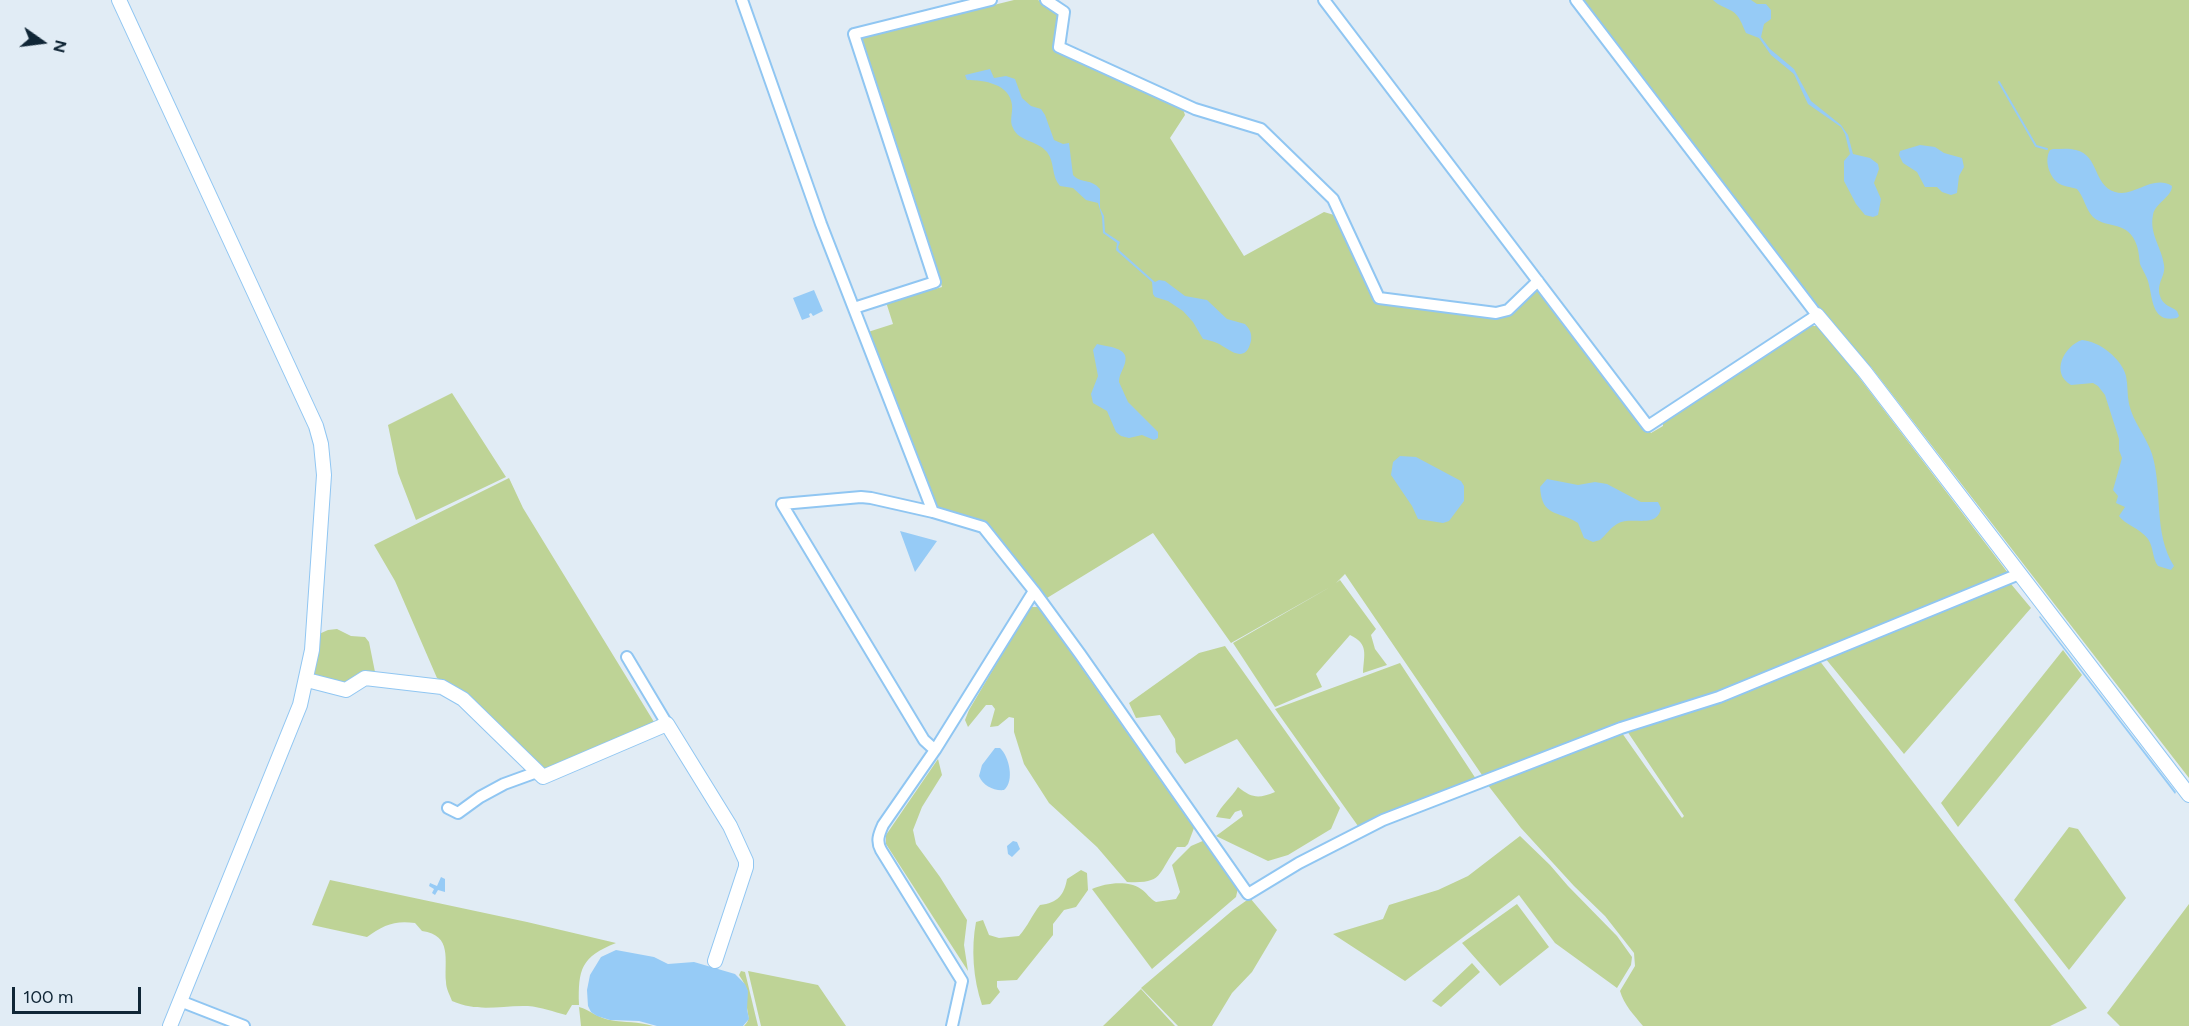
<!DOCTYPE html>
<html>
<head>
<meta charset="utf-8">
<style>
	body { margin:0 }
	#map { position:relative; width:2189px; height:1026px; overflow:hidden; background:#e1ecf5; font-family:Figtree,sans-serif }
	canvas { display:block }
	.north { position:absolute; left:12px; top:12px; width:60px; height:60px; -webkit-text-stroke:4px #e1ecf5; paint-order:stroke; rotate:104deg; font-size:16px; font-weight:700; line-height:24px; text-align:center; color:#102636 }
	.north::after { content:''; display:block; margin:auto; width:21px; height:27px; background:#102636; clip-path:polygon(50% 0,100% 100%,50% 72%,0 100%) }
	.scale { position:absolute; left:12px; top:987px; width:129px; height:27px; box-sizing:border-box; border:3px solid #102636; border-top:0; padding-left:8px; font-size:18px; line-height:21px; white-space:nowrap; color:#102636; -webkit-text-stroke:4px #e1ecf5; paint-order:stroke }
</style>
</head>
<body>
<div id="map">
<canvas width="2189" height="1026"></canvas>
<div class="north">N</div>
<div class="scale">100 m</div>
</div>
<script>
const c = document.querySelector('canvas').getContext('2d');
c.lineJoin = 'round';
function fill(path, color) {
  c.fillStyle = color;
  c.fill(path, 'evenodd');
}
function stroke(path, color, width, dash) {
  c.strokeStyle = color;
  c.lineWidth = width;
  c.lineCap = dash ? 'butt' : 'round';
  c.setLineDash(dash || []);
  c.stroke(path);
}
fill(new Path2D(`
	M 1014,0 L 1038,0 L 1058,13 L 1059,17 L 1053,49 L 1183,109 L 1185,115 L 1170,138 L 1244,256 L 1324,212 L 1334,215 L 1377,304 L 1499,318 L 1509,315 L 1538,289 L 1651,433 L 1663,426 L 1663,421 L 1810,326 L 1820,326 L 2008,573 L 1718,692 L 1486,775 L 1482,775 L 1345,574 L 1336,583 L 1340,580 L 1376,629 L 1371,635 L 1375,649 L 1387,665 L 1363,673 C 1364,654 1369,644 1350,635 L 1316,674 L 1322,687 L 1275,707 L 1233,643 L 1332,586 L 1231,643 L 1153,533 L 1047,598 L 986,524 L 978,519 L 936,509 L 868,332 L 893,324 L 886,302 L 942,287 L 861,42 L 864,37 Z
	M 1581,0 L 2189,0 L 2189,778 L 1871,367 L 1826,319 Z
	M 452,393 L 506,477 L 416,520 L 398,473 L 388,425 Z
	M 509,478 L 523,508 L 654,722 L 546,770 L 468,694 L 437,678 L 395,581 L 374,545 Z
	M 2011,584 L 2031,608 L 1904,754 L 1825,658 Z
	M 1030,607 L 1039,607 L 1194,828 L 1188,844 L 1185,847 L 1177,847 C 1157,873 1165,884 1127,882 L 1097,847 L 1049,803 L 1024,764 L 1014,732 L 1014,718 L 1009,717 L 998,726 L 990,727 L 995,709 L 992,705 L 986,705 L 968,727 L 965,720 L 969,710 Z
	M 337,629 L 351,636 L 365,637 L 369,642 L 375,672 L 362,671 L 344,683 L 312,674 L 319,634 L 328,630 Z
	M 1225,646 L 1340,808 L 1331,829 L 1288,855 L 1268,861 L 1216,836 L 1243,816 L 1241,810 L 1235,812 L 1230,819 L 1216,817 C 1221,805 1231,798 1238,787 C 1252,798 1258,799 1275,792 L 1237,739 L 1185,764 L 1176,752 L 1175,739 L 1160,715 L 1136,718 L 1129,703 L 1199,653 Z
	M 2063,650 L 2082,675 L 1958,827 L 1941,803 Z
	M 1819,660 L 2087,1008 L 2050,1026 L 1643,1026 C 1634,1015 1624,1005 1620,991 L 1635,966 L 1634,953 L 1605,916 L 1574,886 L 1521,828 L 1487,784 L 1622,733 L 1682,818 L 1684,816 L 1627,731 Z
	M 1400,663 L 1476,779 L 1358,826 L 1275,709 Z
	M 938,759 L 942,775 L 922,807 L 913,830 L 916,844 L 940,877 L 967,920 L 964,945 L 968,971 L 886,844 L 886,835 Z
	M 2069,827 L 2078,829 L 2126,898 L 2069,970 L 2014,900 Z
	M 1520,836 L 1550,865 L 1568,886 L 1617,936 L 1632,957 L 1631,965 L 1617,988 L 1555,943 L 1519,895 L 1405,981 L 1333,934 L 1383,919 L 1389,905 L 1438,890 L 1468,876 Z
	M 1205,840 L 1238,888 L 1236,897 L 1152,969 L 1092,889 C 1106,883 1128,880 1141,889 C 1147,893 1150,899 1156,902 L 1176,899 L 1180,892 L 1172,865 L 1191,846 Z
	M 1081,870 L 1087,873 L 1088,890 L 1076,907 L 1064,910 L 1053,924 L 1053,935 L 1017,980 L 997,981 L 997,987 L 1000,992 L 990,1004 L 982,1005 C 973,979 971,948 976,922 L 983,920 L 989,935 L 999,938 L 1019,936 C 1028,926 1032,915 1040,905 C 1058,903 1064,895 1067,879 Z
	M 330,880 L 527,922 L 616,943 C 581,957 578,969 579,1005 L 572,1005 L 566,1015 C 554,1012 541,1007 528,1006 C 500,1005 480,1013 452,1001 C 450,995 446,989 446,982 C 444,961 453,935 422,931 L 415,923 C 395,920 383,925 367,937 L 312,925 Z
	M 1250,898 L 1277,930 L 1252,972 L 1232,993 L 1212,1026 L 1178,1026 L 1141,988 L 1233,910 Z
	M 1517,904 L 1549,947 L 1500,986 L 1462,943 Z
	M 2189,904 L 2189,1026 L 2120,1026 L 2107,1013 Z
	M 1472,963 L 1480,972 L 1441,1007 L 1432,1001 Z
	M 741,971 L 745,972 L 758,1026 L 744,1026 C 751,1019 748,1017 747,1008 C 746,990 750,992 739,975 Z
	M 748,971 L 818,985 L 846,1026 L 761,1026 Z
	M 1141,989 L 1175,1026 L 1103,1026 Z
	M 579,1007 C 590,1010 598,1018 610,1020 C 626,1023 637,1021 653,1026 L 581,1026 Z`), '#bed396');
fill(new Path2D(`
	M 1713,0 L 1751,0 L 1757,4 L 1766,4 L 1771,10 L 1771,19 L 1764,24 L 1761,37 L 1770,49 L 1794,69 L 1811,101 L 1841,125 L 1848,135 L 1853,154 L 1870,158 L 1878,164 L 1879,169 L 1874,183 L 1881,199 L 1878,215 L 1873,217 L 1865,215 L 1856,204 L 1844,181 L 1844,161 L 1850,154 L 1845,134 L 1841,127 L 1808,104 L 1794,74 L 1771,55 L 1759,38 L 1746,33 C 1742,25 1740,16 1732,11 C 1725,7 1719,6 1713,0 Z
	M 990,69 L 994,78 L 1006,76 L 1015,79 L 1022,98 L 1031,106 L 1041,109 L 1045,115 L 1054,140 L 1063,144 L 1069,143 L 1073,175 C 1081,184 1091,178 1100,189 L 1100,208 L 1104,216 L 1105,232 L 1120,242 L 1118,247 L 1119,250 L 1155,282 L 1159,280 L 1165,281 L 1185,296 L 1207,300 L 1227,319 L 1245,324 C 1250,329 1252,334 1251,341 C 1245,366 1228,348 1217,343 C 1213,341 1208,340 1203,339 L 1193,322 L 1183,311 L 1168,301 L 1155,297 L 1153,294 L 1152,282 L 1118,252 L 1116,250 L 1117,243 L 1103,233 L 1102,217 L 1098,203 L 1086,200 L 1073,188 L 1060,186 C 1051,176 1055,162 1047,152 C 1037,140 1019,142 1013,128 C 1009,121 1013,113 1012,105 C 1010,84 984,80 967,80 L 965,75 Z
	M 1920,145 L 1935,147 L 1944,153 L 1962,158 L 1964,167 L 1959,176 L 1957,193 L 1951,195 L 1942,192 L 1937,187 L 1925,187 L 1917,172 L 1903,163 L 1899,155 L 1900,151 Z
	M 2053,149 C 2061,149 2069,148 2076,150 C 2099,155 2093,185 2115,192 C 2134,198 2152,174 2172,186 C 2172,197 2155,203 2153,215 C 2149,234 2162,248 2164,265 C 2166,276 2156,283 2160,296 C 2163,306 2171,306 2177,311 L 2179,316 L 2177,318 C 2153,323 2153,302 2149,285 C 2148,278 2143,271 2140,264 C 2139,258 2139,252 2137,246 C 2128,219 2108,230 2093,217 C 2086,210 2084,197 2077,189 C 2071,187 2062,186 2058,183 C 2049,176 2044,160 2050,150 Z
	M 814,290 L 823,311 L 813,316 L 811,313 L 809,314 L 810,317 L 802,320 L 793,298 Z
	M 2082,340 C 2099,341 2122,359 2126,376 C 2128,385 2127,395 2129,404 C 2133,422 2146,436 2152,454 C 2163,490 2153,533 2174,566 L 2171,570 L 2158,566 C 2152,558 2154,548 2148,539 C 2140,528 2124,524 2119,516 L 2125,507 L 2116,503 L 2118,496 L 2113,490 L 2122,458 L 2119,450 L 2119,439 L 2105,395 L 2098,386 L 2093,383 L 2071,385 C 2050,373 2064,346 2082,340 Z
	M 1097,344 C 1107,347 1130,347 1125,363 C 1123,370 1119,375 1119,382 L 1128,402 L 1158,432 L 1158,438 L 1154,440 L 1142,435 L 1129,438 L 1121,436 L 1116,432 L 1107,411 L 1093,403 L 1091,394 L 1098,376 L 1093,350 Z
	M 1400,456 L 1416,457 L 1461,481 L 1464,486 L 1464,501 L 1449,521 L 1443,523 L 1418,519 L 1412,506 L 1391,475 L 1393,462 Z
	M 1547,479 L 1578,485 L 1595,482 L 1607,484 L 1641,502 L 1658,502 L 1661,508 C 1657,530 1631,515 1617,524 C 1610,528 1606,535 1600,540 L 1593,542 L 1584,538 L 1578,523 C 1558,510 1542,518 1540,487 Z
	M 900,531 L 937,541 L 915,572 Z
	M 2040,616 L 2176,792 L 2175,794 L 2039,617 Z
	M 995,748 L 1000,748 C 1009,756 1015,781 1004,790 C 994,791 983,786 979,776 L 982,765 Z
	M 1013,841 L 1017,842 L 1020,849 L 1012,857 L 1008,854 L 1007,846 Z
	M 441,877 L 445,879 L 445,892 L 438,890 L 435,895 L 432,893 L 434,889 L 429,886 L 430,883 L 437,886 Z
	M 616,950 L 654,957 L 668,964 L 694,962 L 735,974 L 745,984 L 748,991 L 747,1009 L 749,1019 L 743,1026 L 657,1026 L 639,1021 L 610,1020 L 597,1016 L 591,1012 L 588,1006 L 587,990 L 590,975 L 601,957 Z`), '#96cbf6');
stroke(new Path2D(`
	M 1999,82 L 2036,146 L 2047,149`), '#96cbf6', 2);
const street = new Path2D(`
	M 742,0 L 821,224 L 933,512
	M 1046,0 L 1064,12 L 1059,47 L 1195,109 L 1261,129 L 1333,199 L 1379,298 L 1496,313 L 1508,310 L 1538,281
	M 1324,0 L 1648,426 L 1817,315 L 1576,0
	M 854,308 L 935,282 L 854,34 L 991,0
	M 627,657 L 667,724
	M 935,750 L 924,740 L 782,504 L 861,497 L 871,498 L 933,512 L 983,527 L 1034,591 L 1080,654 L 1248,894 L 1299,863 L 1383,820 L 1621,728 L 1719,697 L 2019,574
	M 448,808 L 458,813 L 480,797 L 504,784 L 537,772
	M 180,1001 L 244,1026
	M 952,1026 L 962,981 L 881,850 C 876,841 879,834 883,825 L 935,750 L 1034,591`);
const secondary = new Path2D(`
	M 119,0 L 316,426 L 321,444 L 324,475 L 312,650 L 300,705 L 170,1026
	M 1817,315 L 1865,372 L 2189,795
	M 307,680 L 346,690 L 365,678 L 442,687 L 463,699 L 543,777 L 667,724 L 730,826 L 746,861 L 746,867 L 715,961`);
stroke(street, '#90c6f2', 14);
stroke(secondary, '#90c6f2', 16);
stroke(street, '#fff', 10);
stroke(secondary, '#fff', 14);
</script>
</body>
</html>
